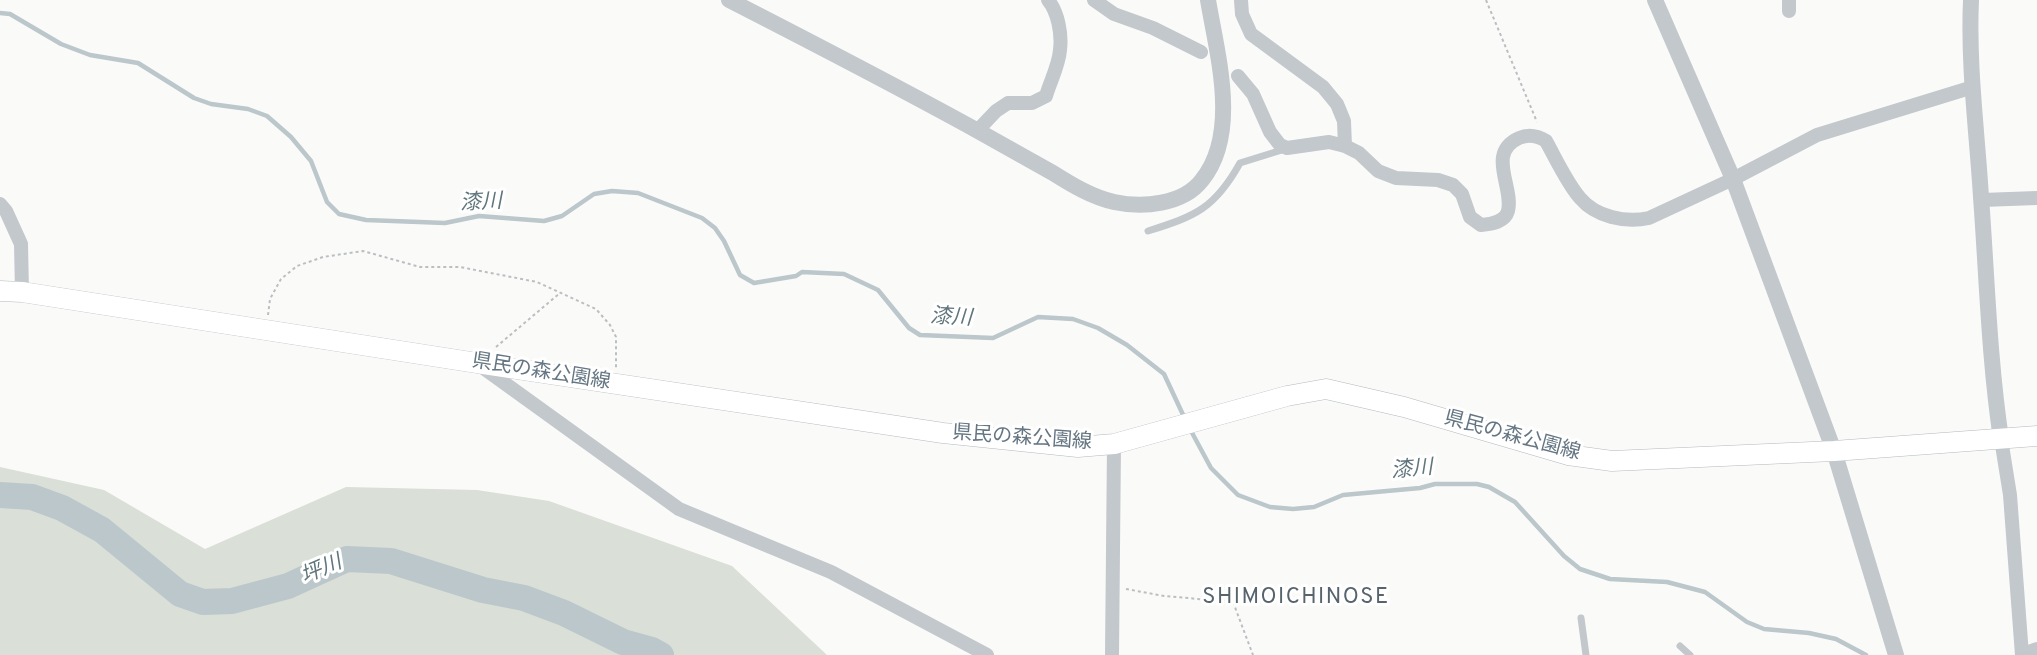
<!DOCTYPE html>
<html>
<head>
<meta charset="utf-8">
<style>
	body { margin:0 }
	canvas { display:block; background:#fafaf8 }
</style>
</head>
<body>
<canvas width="2037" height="655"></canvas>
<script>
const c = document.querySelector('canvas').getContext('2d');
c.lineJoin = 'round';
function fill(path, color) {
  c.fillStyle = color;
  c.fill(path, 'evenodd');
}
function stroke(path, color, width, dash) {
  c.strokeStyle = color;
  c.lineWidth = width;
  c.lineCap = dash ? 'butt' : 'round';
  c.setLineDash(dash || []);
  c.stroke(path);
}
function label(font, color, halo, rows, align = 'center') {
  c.font = font + ' Overpass,"Noto Sans JP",sans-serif';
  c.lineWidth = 6;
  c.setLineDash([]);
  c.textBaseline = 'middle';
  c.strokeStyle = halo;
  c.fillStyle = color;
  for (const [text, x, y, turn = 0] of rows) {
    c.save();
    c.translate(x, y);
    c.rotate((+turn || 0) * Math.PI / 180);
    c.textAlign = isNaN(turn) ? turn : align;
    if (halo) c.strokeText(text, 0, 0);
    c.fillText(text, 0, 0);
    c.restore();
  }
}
fill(new Path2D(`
	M 0,467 L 104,490 L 205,549 L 346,487 L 477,490 L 549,501 L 732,566 L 827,655 L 0,655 Z`), '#dadfd7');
stroke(new Path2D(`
	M 0,13 L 10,14 L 61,44 L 90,55 L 138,63 L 194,98 L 211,104 L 248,109 L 267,116 L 291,137 L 311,161 L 327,202 L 339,214 L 366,220 L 419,222 L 445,223 L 479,216 L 544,221 L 562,216 L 594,194 L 612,191 L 638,193 L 702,218 L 715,228 L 724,241 L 740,275 L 754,283 L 796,276 L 802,272 L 844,274 L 878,290 L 909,328 L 920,335 L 993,338 L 1038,317 L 1073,319 L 1098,328 L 1127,345 L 1164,374 L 1185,419
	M 1190,429 L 1211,468 L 1238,495 L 1270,507 L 1293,509 L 1314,507 L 1343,495 L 1420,488 L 1435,484 L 1477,484 L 1489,487 L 1515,502 L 1564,556 L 1580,569 L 1610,579 L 1667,582 L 1705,592 L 1747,622 L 1764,629 L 1809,633 L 1836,639 L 1866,655`), '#bbc7cb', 4.5);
stroke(new Path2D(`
	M 0,495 L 32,497 L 62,508 L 102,530 L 180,594 L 203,602 L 232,601 L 288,586 L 347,559 L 391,561 L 483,590 L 524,598 L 564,613 L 623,642 L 652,650 L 661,655`), '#bbc7cb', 26);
const secondary = new Path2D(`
	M 0,291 L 22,292 L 477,363 L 943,433 L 1078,447 L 1114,444 L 1287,396 L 1326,389 L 1404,407 L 1568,455 L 1612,461 L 1834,451 L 2037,436`);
stroke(secondary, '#b3babf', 21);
stroke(new Path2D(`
	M 1486,0 L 1537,122
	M 268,315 L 270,299 L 281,279 L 297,266 L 323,257 L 363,251 L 420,267 L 460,267 L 537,282 L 596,309 L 610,325 L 616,337 L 616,368
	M 496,347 L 560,293
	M 1126,589 L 1164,596 L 1233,602 L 1253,655`), '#bbbfc2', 2, [3, 3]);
stroke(new Path2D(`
	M 1148,231 C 1196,216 1215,208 1240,163 L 1285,149
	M 1581,618 L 1586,655
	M 1680,646 L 1690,655`), '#c3c8cc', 7);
stroke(new Path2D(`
	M 1094,0 L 1114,14 L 1153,28 L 1201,52
	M 1241,0 L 1242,14 L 1251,34 L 1323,87 L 1337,104 L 1344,121 L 1345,146
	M 1789,0 L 1789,11
	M 1238,76 L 1253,94 L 1270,132 L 1280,145 L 1287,148 L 1329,142 L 1345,146 L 1359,153 L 1378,171 L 1396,178 L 1438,180 L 1453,185 L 1462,194 L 1470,217 L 1481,225 C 1492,224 1505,222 1508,211 C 1514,187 1486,153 1519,138 C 1528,134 1538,136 1546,141 C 1556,159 1567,183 1580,198 C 1596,217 1625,223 1649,218 L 1733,179 L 1817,135 L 1973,87
	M 977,131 L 996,111 L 1008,103 L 1032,103 L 1046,96 C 1050,82 1059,65 1060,50 C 1062,34 1058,12 1048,0
	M 1982,200 L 2037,198
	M 0,204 L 6,211 L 21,244 L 22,292
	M 478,364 L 679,509 L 831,572 L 987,655
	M 2001,439 L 2010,495 L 2022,655
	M 1112,655 L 1114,444`), '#c3c8cc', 14);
stroke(new Path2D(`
	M 729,0 C 813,43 896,86 978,131 C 1003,145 1028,159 1053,173 C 1072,185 1092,197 1114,202 C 1142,208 1183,205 1202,180 C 1240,133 1217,54 1208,0
	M 1655,0 L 1733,179 L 1834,451 L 1896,655
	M 1971,0 C 1968,66 1977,131 1981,197 C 1987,278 1989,358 2001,439
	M 2023,655 L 2037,650`), '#c3c8cc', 16);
stroke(secondary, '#fff', 20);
label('20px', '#657683', '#fff', [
	["県民の森公園線",541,373,9],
	["県民の森公園線",1512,437,15],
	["県民の森公園線",1022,439,4]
]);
label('italic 21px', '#60757c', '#fff', [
	["漆川",481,204,-3],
	["漆川",951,319,3],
	["漆川",1412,471,-5],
	["坪川",322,571,-23]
]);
c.letterSpacing = '1.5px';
label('22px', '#57646e', '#fff', [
	["SHIMOICHINOSE",1296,599]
]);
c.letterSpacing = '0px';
</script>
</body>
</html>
